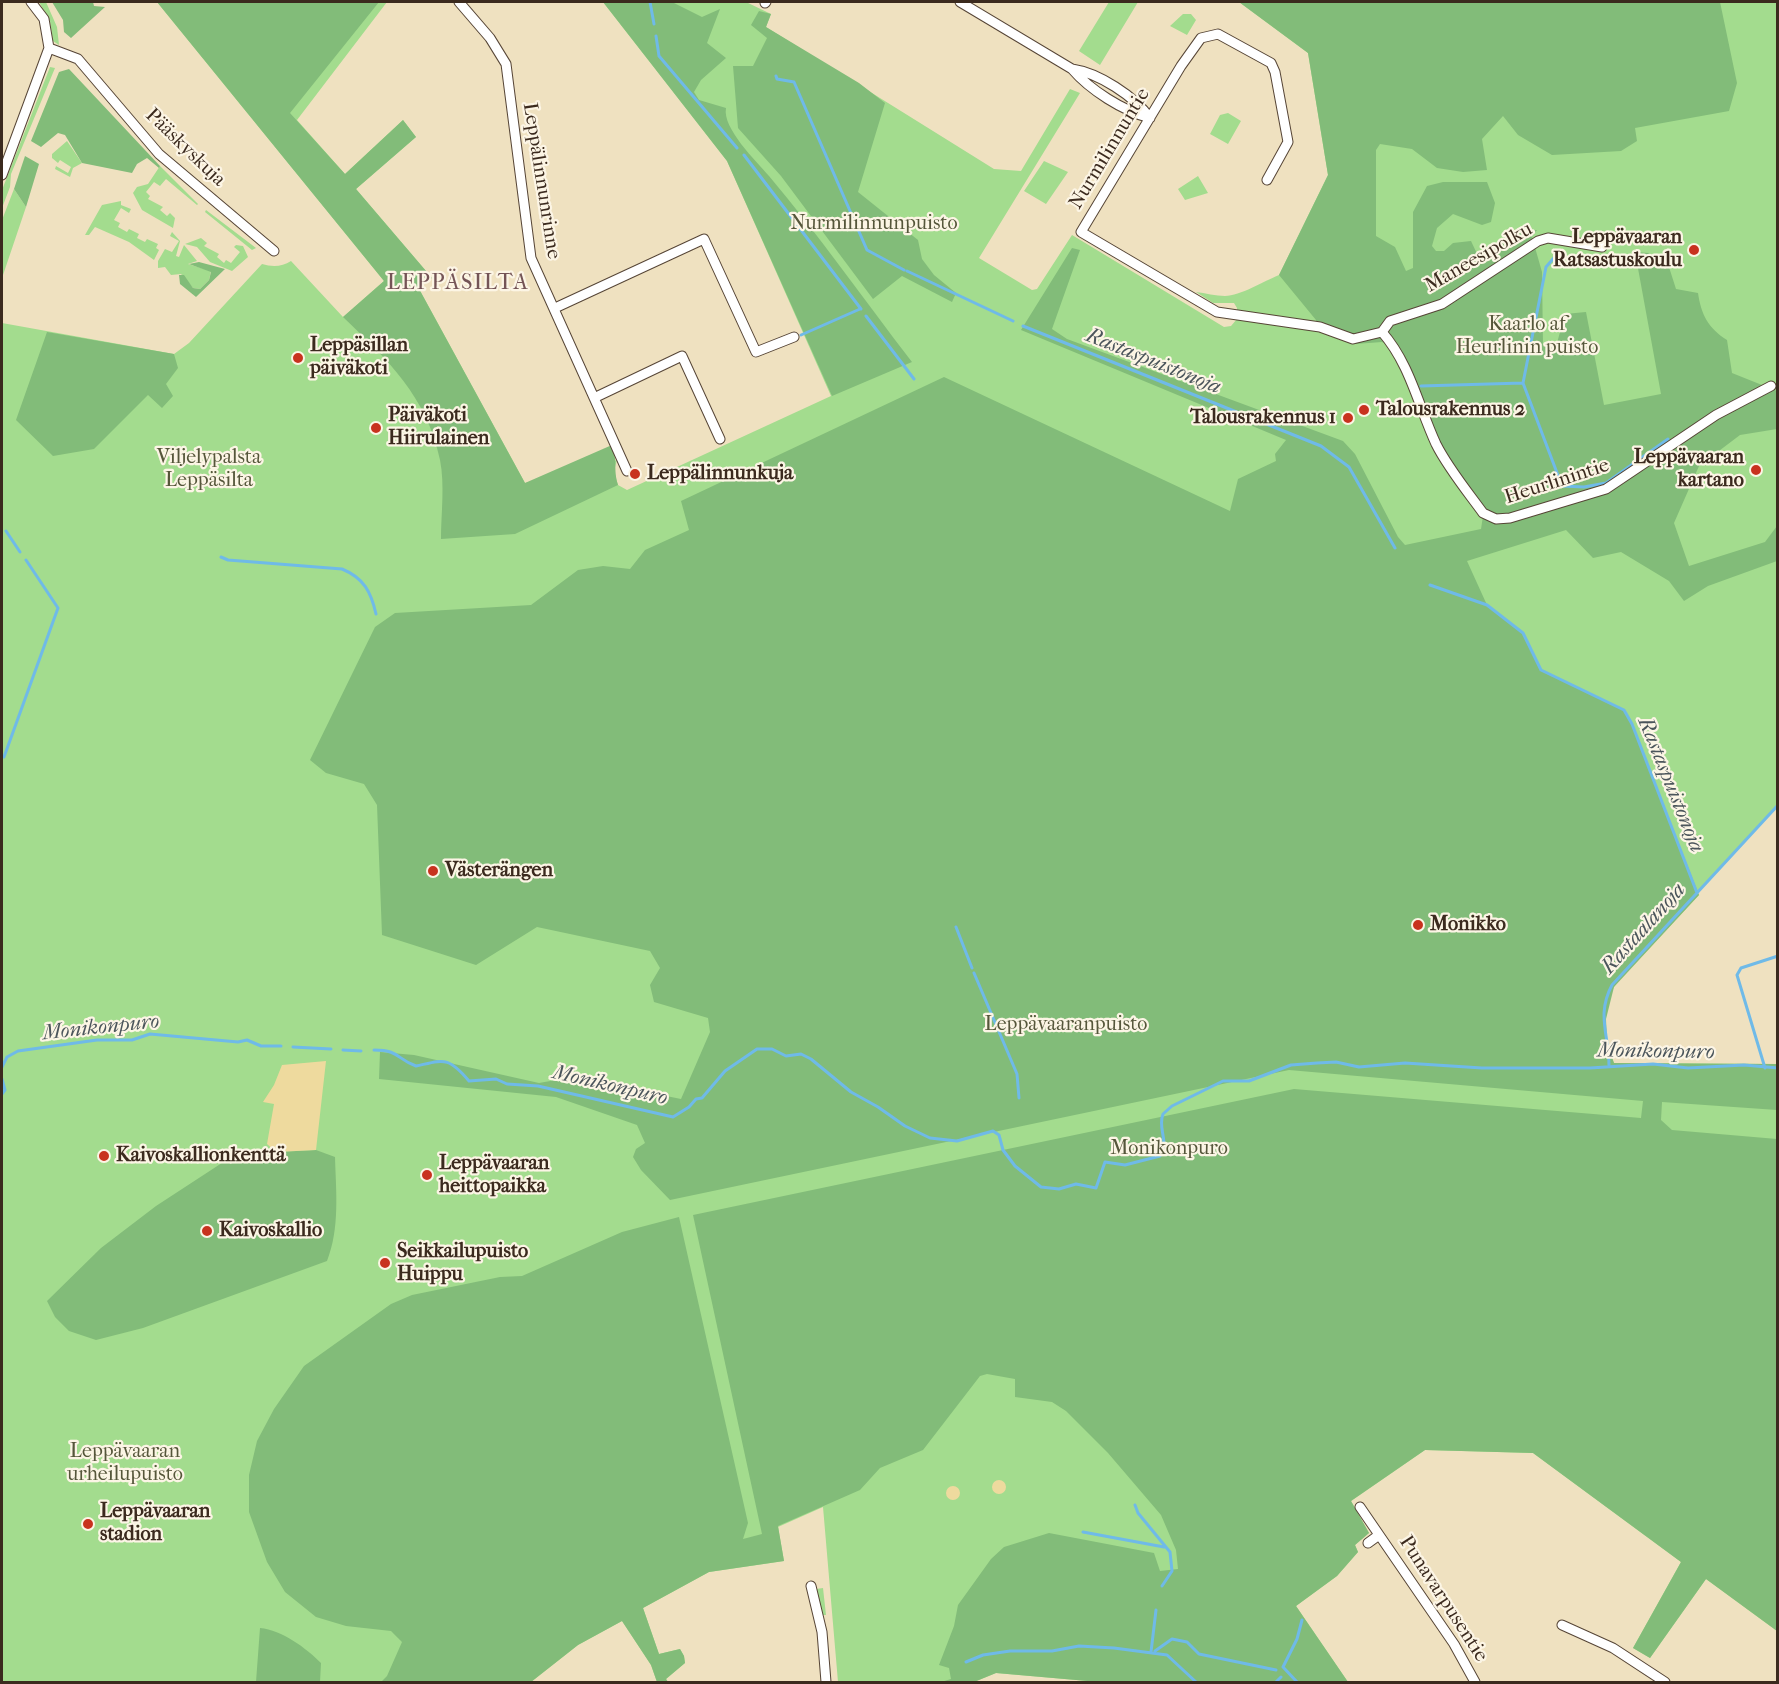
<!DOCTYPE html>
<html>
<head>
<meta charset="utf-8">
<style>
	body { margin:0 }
	#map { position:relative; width:1779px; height:1684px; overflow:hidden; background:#efe1c0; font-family:"IM FELL French Canon",serif }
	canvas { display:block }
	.frame { position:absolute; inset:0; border:3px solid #3b2a1e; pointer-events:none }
</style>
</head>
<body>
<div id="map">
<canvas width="1779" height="1684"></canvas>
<div class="frame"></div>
</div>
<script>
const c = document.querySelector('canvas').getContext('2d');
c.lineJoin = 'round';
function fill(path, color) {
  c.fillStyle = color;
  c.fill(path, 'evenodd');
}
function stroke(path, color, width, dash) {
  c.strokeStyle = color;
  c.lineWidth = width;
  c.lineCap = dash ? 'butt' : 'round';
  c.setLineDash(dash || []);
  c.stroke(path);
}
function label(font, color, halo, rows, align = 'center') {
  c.font = font + ' "IM FELL French Canon",serif';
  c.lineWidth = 4.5;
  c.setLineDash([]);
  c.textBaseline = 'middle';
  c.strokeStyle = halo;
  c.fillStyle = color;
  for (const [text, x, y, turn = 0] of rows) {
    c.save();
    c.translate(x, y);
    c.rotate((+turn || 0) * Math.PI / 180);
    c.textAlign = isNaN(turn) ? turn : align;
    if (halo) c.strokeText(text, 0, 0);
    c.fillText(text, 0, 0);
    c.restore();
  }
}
fill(new Path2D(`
	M 39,2 L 46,2 L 57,27 L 59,45 L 53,41 L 50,21 Z
	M 157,2 L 387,2 L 297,120 L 345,174 L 403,120 L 416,137 L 356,189 L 432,278 L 418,287 L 525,483 L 617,460 L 614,471 L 618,485 L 627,490 L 831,396 L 727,161 L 603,2 L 746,2 L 771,14 L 766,27 L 994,169 L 1021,171 L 1070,89 L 1080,93 L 979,258 L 1032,290 L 1037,289 L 1072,235 L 1224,327 L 1231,326 L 1237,319 L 1237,308 L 1234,303 L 1213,303 L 1196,292 C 1205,293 1216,296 1225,296 C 1240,296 1264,281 1279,275 L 1328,175 L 1308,53 L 1239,2 L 1777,2 L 1777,805 L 1697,892 L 1699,895 C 1681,914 1663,934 1645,953 C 1635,963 1621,974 1614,987 C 1603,1008 1603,1042 1614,1063 L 1777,1064 L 1777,1631 L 1706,1579 L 1650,1658 L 1633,1648 L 1681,1562 L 1533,1453 L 1425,1450 L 1351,1501 L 1369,1533 L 1355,1545 L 1358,1552 L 1337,1576 L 1296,1606 L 1348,1682 L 1099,1682 L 996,1673 L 974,1682 L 838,1682 L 823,1507 L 778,1527 L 784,1561 L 709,1572 L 643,1608 L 659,1654 L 680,1649 L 684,1656 L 685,1663 L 666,1679 L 668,1682 L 657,1682 L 651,1665 L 622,1621 L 578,1645 L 531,1682 L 2,1682 L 2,323 L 174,354 L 189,343 L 262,264 C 272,267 282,267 291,261 L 343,317 L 384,281 Z
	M 1109,2 L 1138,2 L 1100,65 L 1079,51 Z
	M 1183,14 L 1191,14 L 1196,20 L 1187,35 L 1170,26 Z
	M 50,67 L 55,68 L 11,174 L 10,187 L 2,208 L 2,190 Z
	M 1228,113 L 1241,121 L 1228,144 L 1210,134 L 1220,115 Z
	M 67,141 L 82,163 L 73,168 L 70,177 L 55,169 L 56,166 L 68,173 L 71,167 L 60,160 L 58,163 L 52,158 L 52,154 Z
	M 1044,161 L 1068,172 L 1046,204 L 1024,191 Z
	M 160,166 L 198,204 L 197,205 L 166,179 L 160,186 L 154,182 L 146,192 L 150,196 L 148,199 L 163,207 L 160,210 L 167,216 L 170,213 L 175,218 L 173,228 L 142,210 L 133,193 L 137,187 L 148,184 Z
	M 1198,176 L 1208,193 L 1185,200 L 1178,189 Z
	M 14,189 L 26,207 L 2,278 L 2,220 Z
	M 121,201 L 121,205 L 131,209 L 129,213 L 121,208 L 114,220 L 120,223 L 118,227 L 127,232 L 129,229 L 139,234 L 137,238 L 145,242 L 147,239 L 158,244 L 156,248 L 159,250 L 154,260 L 129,242 L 95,227 L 89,235 L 85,235 L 102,205 Z
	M 206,210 L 256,248 L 252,250 L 205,212 Z
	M 172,232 L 180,241 L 176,256 L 179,257 L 184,245 L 197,261 L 188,264 L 211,271 L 209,280 L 200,289 L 193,288 L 181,274 L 171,275 L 165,267 L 158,268 L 158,261 L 165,249 L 172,252 L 179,241 L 170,236 Z
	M 201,238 L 207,243 L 204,246 L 219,254 L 217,257 L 224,263 L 226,260 L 231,263 L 240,252 L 234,247 L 236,245 L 243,246 L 248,257 L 232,271 L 210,262 L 197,247 L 185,244 Z
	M 823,1588 L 826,1615 L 823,1615 L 816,1589 Z`), '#a3dc8e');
fill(new Path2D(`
	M 52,2 L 93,2 L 94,6 L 105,7 L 71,38 L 64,32 L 63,20 Z
	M 157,2 L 379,2 L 290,113 L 345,174 L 403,120 L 416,137 L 356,189 L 432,278 L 418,287 L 525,483 L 612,445 C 618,463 613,468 618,485 L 515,534 L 441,539 C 441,514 445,485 440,460 C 427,397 388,360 343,317 L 384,281 Z
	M 603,2 L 672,2 L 702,17 L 720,9 L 707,43 L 726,58 L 701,80 L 694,92 L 699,100 L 726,108 C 722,128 756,161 769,176 C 819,235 864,300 912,362 L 832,396 L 727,161 Z
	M 1239,2 L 1720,2 L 1737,83 L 1729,111 L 1635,128 L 1637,141 L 1621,151 L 1552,155 L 1518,135 L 1503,116 L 1482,139 L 1487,170 L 1463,172 L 1437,168 L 1412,149 L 1380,144 L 1376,150 L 1376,236 L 1395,247 L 1406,271 L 1413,268 L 1413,212 L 1427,186 L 1443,182 L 1487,182 L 1495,203 L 1491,222 L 1482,225 L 1453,214 L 1437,228 L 1432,246 L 1436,251 L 1444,251 L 1453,243 L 1471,241 L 1479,258 L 1501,244 L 1511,231 L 1537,230 L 1532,237 L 1542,272 L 1543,345 L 1557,343 L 1565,314 L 1586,312 L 1604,405 L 1661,394 L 1635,252 L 1649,253 L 1668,264 L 1676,289 L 1698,293 C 1701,314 1708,328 1727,340 L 1732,373 L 1777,391 L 1777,429 L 1740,435 L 1699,466 L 1674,523 L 1689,566 L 1765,542 L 1777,526 L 1777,561 L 1708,586 L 1684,601 L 1669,581 L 1621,552 L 1593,558 L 1566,530 L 1467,561 L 1487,605 L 1523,633 L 1541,670 L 1624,710 L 1632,724 L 1699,895 L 1614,987 L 1606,1019 L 1607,1042 L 1614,1063 L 1777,1064 L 1777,1110 L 1662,1102 L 1661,1120 L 1672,1130 L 1777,1139 L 1777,1631 L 1706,1579 L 1650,1658 L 1633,1648 L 1681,1562 L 1533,1453 L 1425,1450 L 1351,1501 L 1369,1533 L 1355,1545 L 1358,1552 L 1337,1576 L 1296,1606 L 1348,1682 L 1099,1682 L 996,1673 L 974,1682 L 941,1682 L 951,1679 L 949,1668 L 939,1665 L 954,1626 L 958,1605 L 991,1559 L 1004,1547 L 1049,1533 L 1154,1553 L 1160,1571 L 1178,1569 L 1176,1550 L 1161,1515 L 1108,1453 L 1066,1411 L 1052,1402 L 1015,1397 L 1015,1379 L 987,1374 L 980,1376 L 923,1450 L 880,1468 L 860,1490 L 778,1526 L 784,1561 L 709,1572 L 643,1608 L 659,1654 L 680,1649 L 684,1656 L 685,1663 L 666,1679 L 668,1682 L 657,1682 L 651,1665 L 622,1621 L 578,1645 L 531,1682 L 381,1682 L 387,1676 L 402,1642 L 391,1631 L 346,1626 L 316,1617 L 285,1592 L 267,1562 L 249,1512 L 249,1475 L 257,1441 L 274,1409 L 304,1366 L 391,1304 L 412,1295 L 500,1277 L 522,1276 L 622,1232 L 679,1217 L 748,1523 L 743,1539 L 762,1534 L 693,1215 L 1294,1089 L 1641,1118 L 1643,1101 L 1289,1070 L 670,1200 L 641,1170 L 633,1157 L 636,1149 L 645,1143 L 637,1125 L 556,1097 L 379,1079 L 380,1052 L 414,1055 L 539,1083 L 573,1077 L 681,1099 L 710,1032 L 708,1018 L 654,1002 L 650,985 L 660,968 L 650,951 L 537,927 L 476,965 L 382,935 L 377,805 L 364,784 L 326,773 L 310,760 L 375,627 L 395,613 L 531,605 L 578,570 L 603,566 L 630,569 L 645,550 L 689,530 L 681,501 L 944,377 L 1230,511 L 1238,479 L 1276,461 L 1275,454 L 1286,440 L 1021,330 L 1072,248 L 1080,250 L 1052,329 L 1067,339 L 1343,441 L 1355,454 L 1398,537 L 1405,545 L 1481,529 L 1483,516 L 1460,485 L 1389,346 L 1382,342 L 1355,344 L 1318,329 L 1316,320 L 1279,275 L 1328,175 L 1308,53 Z
	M 759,11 L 771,14 L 766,27 L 859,83 L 885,103 L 858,192 L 918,240 L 922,259 L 934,275 L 956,293 L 952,302 L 902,276 L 873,299 L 781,176 L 738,128 L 733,66 L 753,66 L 767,38 L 751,25 Z
	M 69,69 L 160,166 L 159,168 L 147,158 L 137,164 L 132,173 L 82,163 L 65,135 L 58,133 L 41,147 L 31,141 L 59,72 Z
	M 25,156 L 39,164 L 26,207 L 14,189 Z
	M 199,262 L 225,269 L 196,297 L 180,284 L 179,275 L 184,275 L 193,288 L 200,289 L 209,280 L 211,272 L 189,264 Z
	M 47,332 L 174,354 L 178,368 L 166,384 L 173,396 L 162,408 L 148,395 L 94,449 L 53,456 L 16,420 Z
	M 316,1150 L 335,1157 C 336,1192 340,1228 327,1261 L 143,1328 L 96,1340 L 69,1331 L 55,1317 L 47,1301 L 101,1248 L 156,1206 L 228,1159 L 257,1153 Z
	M 260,1628 C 282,1630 306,1648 321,1663 L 320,1682 L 256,1682 Z`), '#82bc79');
fill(new Path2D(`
	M 326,1061 L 316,1150 L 276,1152 L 267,1144 L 274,1104 L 263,1102 L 274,1085 L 282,1065 Z
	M992 1487a7 7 0 1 1 14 0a7 7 0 1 1-14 0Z
	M946 1493a7 7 0 1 1 14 0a7 7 0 1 1-14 0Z`), '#eeda9e');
stroke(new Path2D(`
	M 650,2 L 654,24
	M 656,36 L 659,56 L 737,148
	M 776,76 L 777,79 L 794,82 L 867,250 L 904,270
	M 744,155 L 861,309
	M 1559,252 L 1546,267 L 1523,383 L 1562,486 L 1584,487 L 1606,483 L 1668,439
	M 907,271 L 1013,321
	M 866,316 L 914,379
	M 1023,326 L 1321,446 L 1349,467 L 1395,548
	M 801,335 L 860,309
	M 1421,386 L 1523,383
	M 6,531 L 20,552
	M 221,557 L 228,560 L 342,569 C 364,578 371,592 376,614
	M 1430,585 L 1487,605 L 1523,633 L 1541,670 L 1624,710 L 1632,724 L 1697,893
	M 4,757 L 58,608 L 26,560
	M 956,927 L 972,968
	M 974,973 L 1017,1074 L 1019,1098
	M 293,1047 L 331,1049
	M 343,1050 L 361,1051
	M 374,1050 C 400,1050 396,1059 416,1066 C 444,1060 448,1056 469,1081 L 496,1079 L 507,1084 L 538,1086 L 673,1117 L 689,1107 L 696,1099 L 702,1098 L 725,1071 L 757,1049 L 772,1049 L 786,1056 L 801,1054 L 811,1059 L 851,1092 L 878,1107 L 905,1126 L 930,1138 L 957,1141 L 993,1131 L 999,1135 L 1003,1150 L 1015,1166 L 1041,1187 L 1059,1189 L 1076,1184 L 1096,1188 L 1105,1162 L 1125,1165 L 1160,1156 C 1170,1141 1157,1129 1163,1114 L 1172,1106 L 1223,1081 L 1249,1081 L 1291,1065 L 1317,1063 L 1336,1062 L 1359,1067 L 1405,1063 L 1482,1068 L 1590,1068 L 1653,1064 L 1688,1068 L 1744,1065 L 1778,1068
	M 1609,1066 C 1609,1034 1596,1015 1612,985 L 1778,805
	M 2,1067 L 7,1057 L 18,1051 L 97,1040 L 132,1040 L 150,1034 L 238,1042 L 247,1040 L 261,1046 L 281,1046
	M 1765,1068 L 1737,975 L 1741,968 L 1778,956
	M 2,1079 L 5,1090 L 2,1094
	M 1135,1505 L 1138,1513 L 1170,1552 L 1172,1571 L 1162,1586
	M 1083,1532 L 1164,1547
	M 1155,1651 L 1172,1639 L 1187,1642 L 1199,1654 L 1276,1670
	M 1151,1652 L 1156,1610
	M 966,1662 L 983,1655 L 1010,1651 L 1052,1651 L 1079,1646 L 1114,1648 L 1167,1655 L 1196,1682
	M 1276,1682 L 1281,1677
	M 1297,1682 L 1283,1667 L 1297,1639 L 1302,1620`), '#6fbae8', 3);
const minor = new Path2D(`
	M 459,2 L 490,38 L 506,64 L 531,258 L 627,471
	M 960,2 L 1072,69 C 1090,90 1123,111 1150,118
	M 765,3 L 766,2
	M 49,48 L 78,59 L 159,154 L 274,251
	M 1072,69 C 1099,73 1134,96 1150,118
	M 2,175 L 49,48 L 44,19 L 31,2
	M 1267,180 L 1288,142 L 1275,72 L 1271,63 L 1218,34 L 1201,38 L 1181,66 L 1081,232 L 1217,312 L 1320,327 L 1353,339 L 1382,332 C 1410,364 1418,405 1436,444 C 1448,468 1467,491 1483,513 L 1496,519 L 1510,518 L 1606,489 L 1716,415 L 1771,386
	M 555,308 L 704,239 L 756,352 L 794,337
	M 1382,332 L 1390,321 L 1442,304 L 1538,241 L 1548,238 L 1602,247
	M 596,397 L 682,356 L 720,439
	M 1360,1507 L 1454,1644 L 1475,1682
	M 1368,1543 L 1379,1535
	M 811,1586 L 822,1632 L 826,1682
	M 1562,1625 L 1613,1648 L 1665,1682`);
stroke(minor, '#564536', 11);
stroke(minor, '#fff', 9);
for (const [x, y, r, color] of [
	[1694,250,6,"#c8321e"],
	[298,358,6,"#c8321e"],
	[1364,410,6,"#c8321e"],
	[1348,418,6,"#c8321e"],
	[376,428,6,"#c8321e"],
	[1756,470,6,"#c8321e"],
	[635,474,6,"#c8321e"],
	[433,871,6,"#c8321e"],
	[1418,925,6,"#c8321e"],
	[104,1156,6,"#c8321e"],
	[427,1175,6,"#c8321e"],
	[207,1231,6,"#c8321e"],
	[385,1263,6,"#c8321e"],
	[88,1524,6,"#c8321e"]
]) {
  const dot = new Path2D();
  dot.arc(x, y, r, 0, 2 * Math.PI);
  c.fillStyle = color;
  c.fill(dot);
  stroke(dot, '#fcf5e5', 2);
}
label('20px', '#3b2a1e', '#fcf5e5', [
	["Pääskyskuja",185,148,44],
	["Nurmilinnuntie",1110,149,-59],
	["Leppälinnunrinne",541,181,81],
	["Maneesipolku",1479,258,-30],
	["Heurlinintie",1557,482,-18],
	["Punavarpusentie",1443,1599,57]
]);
label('20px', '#55563a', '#fcf5e5', [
	["Nurmilinnunpuisto",874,224],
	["Kaarlo af",1527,325],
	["Heurlinin puisto",1527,348],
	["Viljelypalsta",209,458],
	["Leppäsilta",209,481],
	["Leppävaaranpuisto",1066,1025],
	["Monikonpuro",1169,1149],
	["Leppävaaran",125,1452],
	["urheilupuisto",125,1475]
]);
label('bold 20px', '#3b2a1e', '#fcf5e5', [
	["Leppävaaran",1682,238,"right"],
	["Ratsastuskoulu",1682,261,"right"],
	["Leppäsillan",310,346],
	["päiväkoti",310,369],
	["Talousrakennus 2",1376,410],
	["Päiväkoti",388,416],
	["Hiirulainen",388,439],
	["Talousrakennus 1",1336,418,"right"],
	["Leppävaaran",1744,458,"right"],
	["kartano",1744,481,"right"],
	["Leppälinnunkuja",647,474],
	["Västerängen",445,871],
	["Monikko",1430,925],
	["Kaivoskallionkenttä",116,1156],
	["Leppävaaran",439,1164],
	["heittopaikka",439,1187],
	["Kaivoskallio",219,1231],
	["Seikkailupuisto",397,1252],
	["Huippu",397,1275],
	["Leppävaaran",100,1512],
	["stadion",100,1535]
], 'left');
label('italic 21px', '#4b555b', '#fcf5e5', [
	["Rastaspuistonoja",1153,362,22],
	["Rastaspuistonoja",1670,785,68],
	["Rastaalanoja",1644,929,-48],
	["Monikonpuro",101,1028,-6],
	["Monikonpuro",1656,1052,1],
	["Monikonpuro",610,1086,13]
]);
c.letterSpacing = '1.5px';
label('22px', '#745456', '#fcf5e5', [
	["LEPPÄSILTA",458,284]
]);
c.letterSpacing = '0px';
</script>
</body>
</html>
